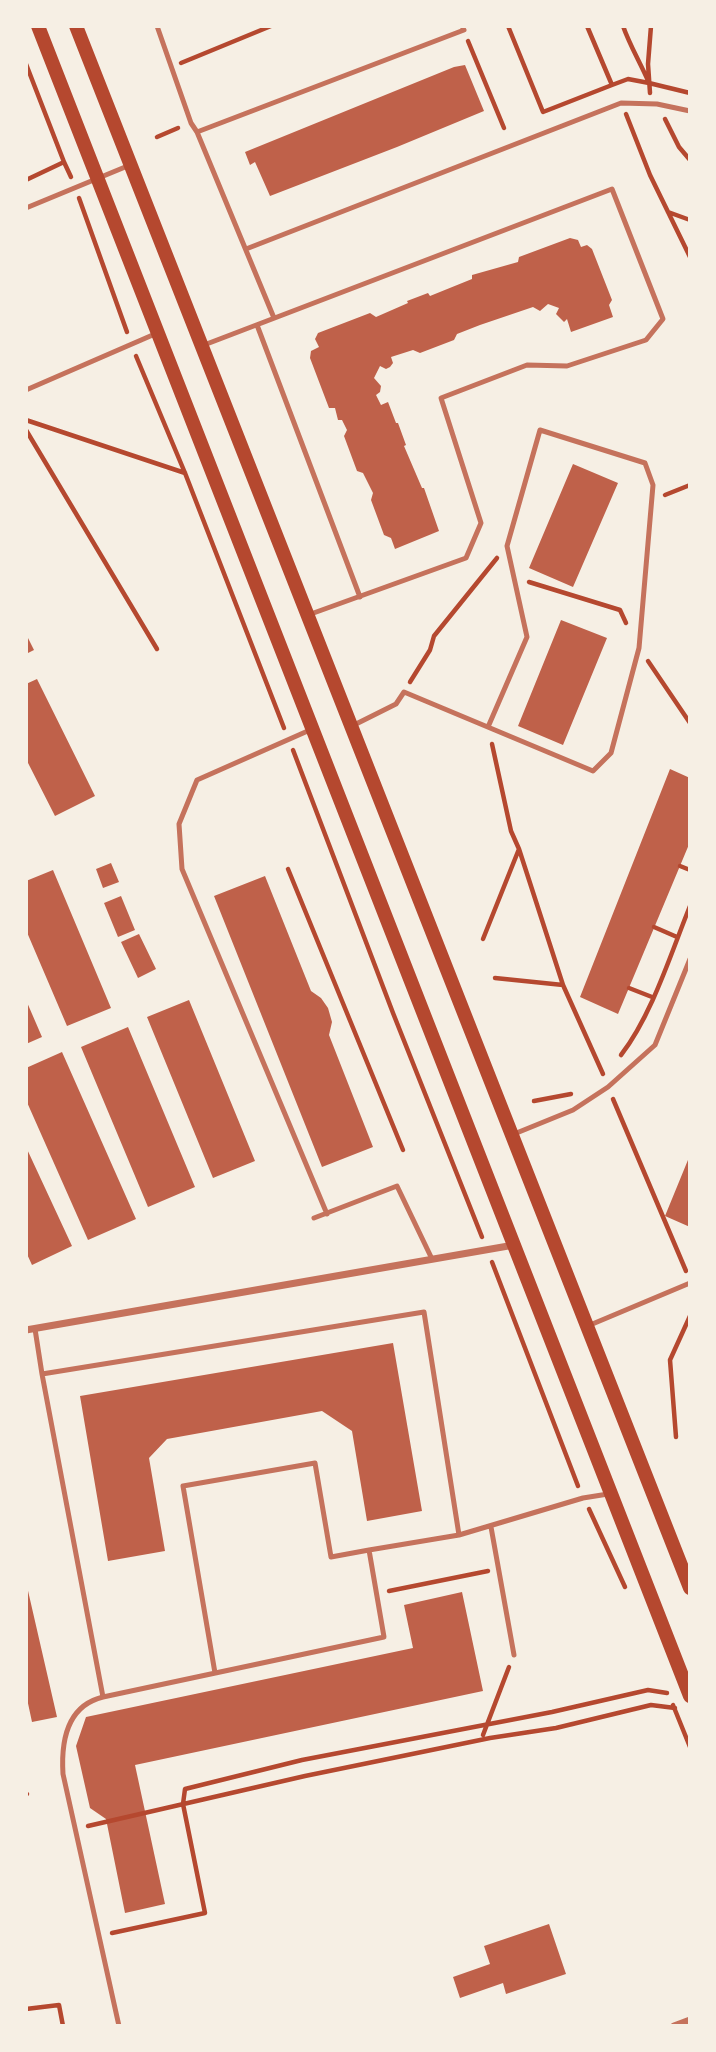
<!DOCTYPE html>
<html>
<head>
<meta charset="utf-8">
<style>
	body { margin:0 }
	#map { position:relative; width:716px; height:2052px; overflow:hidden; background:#f6efe4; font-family:Roboto,sans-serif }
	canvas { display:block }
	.frame { position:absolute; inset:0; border:28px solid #f6efe4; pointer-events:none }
</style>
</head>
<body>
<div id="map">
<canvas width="716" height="2052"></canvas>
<div class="frame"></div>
</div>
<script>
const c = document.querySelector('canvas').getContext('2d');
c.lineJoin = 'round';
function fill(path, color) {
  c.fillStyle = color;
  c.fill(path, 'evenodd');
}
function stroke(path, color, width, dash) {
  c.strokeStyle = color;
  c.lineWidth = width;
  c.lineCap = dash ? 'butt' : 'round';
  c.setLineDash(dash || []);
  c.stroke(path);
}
fill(new Path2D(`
	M 465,65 L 484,111 L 397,147 L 270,196 L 255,162 L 250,165 L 245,152 L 454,67 Z
	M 570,238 L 578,240 L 581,247 L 587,245 L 592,249 L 612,300 L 609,305 L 613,317 L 571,332 L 567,319 L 564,322 L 556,314 L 559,308 L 548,304 L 540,311 L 533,307 L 480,325 L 457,334 L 454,340 L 420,353 L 413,350 L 391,357 L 393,363 L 390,367 L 386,369 L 380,366 L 374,378 L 381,386 L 380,392 L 376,395 L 381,405 L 388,402 L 396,423 L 398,423 L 406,445 L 404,446 L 422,488 L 424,488 L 439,531 L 395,549 L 391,538 L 384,535 L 371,500 L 373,493 L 363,473 L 357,471 L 344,436 L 347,430 L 342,420 L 338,420 L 335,408 L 329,408 L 310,358 L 311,351 L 319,347 L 315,339 L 318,333 L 370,313 L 376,317 L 408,303 L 407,301 L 428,293 L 430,296 L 472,279 L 472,275 L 518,262 L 519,257 Z
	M 573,464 L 618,483 L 573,587 L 529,568 Z
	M 561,620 L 607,638 L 563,745 L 518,726 Z
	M 26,634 L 34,650 L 26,654 Z
	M 37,679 L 95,796 L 55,816 L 26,759 L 26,684 Z
	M 670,769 L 690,778 L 690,842 L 618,1014 L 580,997 Z
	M 111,863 L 119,882 L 103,888 L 96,869 Z
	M 53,870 L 111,1008 L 67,1026 L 26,930 L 26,881 Z
	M 265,876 L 311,991 L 321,998 L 328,1008 L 332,1022 L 329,1035 L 373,1147 L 322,1167 L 214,896 Z
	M 121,896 L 135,930 L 118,937 L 104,903 Z
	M 139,934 L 156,969 L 138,978 L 121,942 Z
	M 26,1000 L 42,1037 L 26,1044 Z
	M 189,1000 L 255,1161 L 213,1178 L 147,1017 Z
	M 128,1027 L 195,1187 L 148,1207 L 81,1047 Z
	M 62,1052 L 136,1219 L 88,1240 L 26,1100 L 26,1068 Z
	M 26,1147 L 72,1246 L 32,1265 L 26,1252 Z
	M 690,1155 L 690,1227 L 665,1216 Z
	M 393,1343 L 422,1511 L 367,1521 L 352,1431 L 322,1411 L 167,1439 L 149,1458 L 165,1551 L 108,1561 L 80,1396 Z
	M 26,1582 L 57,1717 L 32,1722 L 26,1694 Z
	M 462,1592 L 483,1691 L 135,1765 L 165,1904 L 125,1913 L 106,1819 L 90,1808 L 76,1746 L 86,1717 L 413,1648 L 404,1605 Z
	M 549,1924 L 566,1974 L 506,1994 L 503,1983 L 460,1998 L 453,1977 L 490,1964 L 484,1946 Z`), '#bf614a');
stroke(new Path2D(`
	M 508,26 L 543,112 L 612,85 L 587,26
	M 623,26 C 630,46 641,64 649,83 L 690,93
	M 468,41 L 504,128
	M 181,63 L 271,26
	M 26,64 L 64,162 L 26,180
	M 612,85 L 628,79 L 649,83
	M 650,93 L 648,64 L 651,26
	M 626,114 L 650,175 L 690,257
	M 665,119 L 679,147 L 690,160
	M 157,137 L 178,128
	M 64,162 L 71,177
	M 79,198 L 127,332
	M 668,212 L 690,220
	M 136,356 L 185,473 L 284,728
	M 26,420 L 185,473
	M 26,430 L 157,649
	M 665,495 L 690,485
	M 529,582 L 620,610 L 626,623
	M 648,661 L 690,723
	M 410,682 L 430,650 L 434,636 L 497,558
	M 293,750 L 393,1013 L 482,1237
	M 519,849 L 563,985 L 603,1074
	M 680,866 L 690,870
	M 288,869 L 403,1150
	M 654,927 L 677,937
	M 483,939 L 519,849 L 511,831 L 492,744
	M 495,978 L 563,985
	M 629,988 L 652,997
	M 621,1055 C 652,1015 671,953 690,906
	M 613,1099 L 686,1271
	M 534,1101 L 571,1094
	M 492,1262 L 578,1486
	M 676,1437 L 670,1360 L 690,1316
	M 589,1509 L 625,1587
	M 389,1591 L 488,1571
	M 673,1705 L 690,1747
	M 483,1735 L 509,1667
	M 26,1795 L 27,1794
	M 88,1826 L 305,1776 L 490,1738 L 556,1728 L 651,1705 L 675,1708
	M 112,1933 L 205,1913 L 183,1804 L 185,1789 L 302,1760 L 552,1712 L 648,1690 L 667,1693
	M 26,2009 L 59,2005 L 63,2026`), '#b5482f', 4.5);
stroke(new Path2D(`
	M 157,26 L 191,123 L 197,132 L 274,318
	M 197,132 L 464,30 L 462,26
	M 26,208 L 130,165
	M 246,249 L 621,103 L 657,104 L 690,111
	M 257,325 L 360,597
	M 204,345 L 612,189 L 663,319 L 646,340 L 567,366 L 527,365 L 441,398 L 481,523 L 466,558 L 308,615
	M 26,390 L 155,334
	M 354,725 L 396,704 L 404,692 L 593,771 L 611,753 L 639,648 L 653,485 L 645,463 L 540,430 L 507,546 L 527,637 L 488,727
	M 310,730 L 197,780 L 179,824 L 182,869 L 327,1214
	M 514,1134 L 573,1110 L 608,1087 L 655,1045 L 690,959
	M 314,1218 L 397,1186 L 432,1259
	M 590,1325 L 690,1283
	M 35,1329 L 42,1374
	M 491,1527 L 514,1655
	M 215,1673 L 183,1486 L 315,1463 L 331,1557 L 369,1550
	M 103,1697 L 384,1637 L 369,1550 L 459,1535
	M 119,2026 L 63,1774 C 61,1742 66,1706 103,1697 L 42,1374 L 424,1312 L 459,1535 L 583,1498 L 608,1494`), '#c5725c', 5);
stroke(new Path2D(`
	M 26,1330 L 514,1245
	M 674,2026 L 690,2020`), '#c5725c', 7);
stroke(new Path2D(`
	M 38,26 L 690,1696
	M 76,26 L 690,1588`), '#b5482f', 14);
</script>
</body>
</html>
